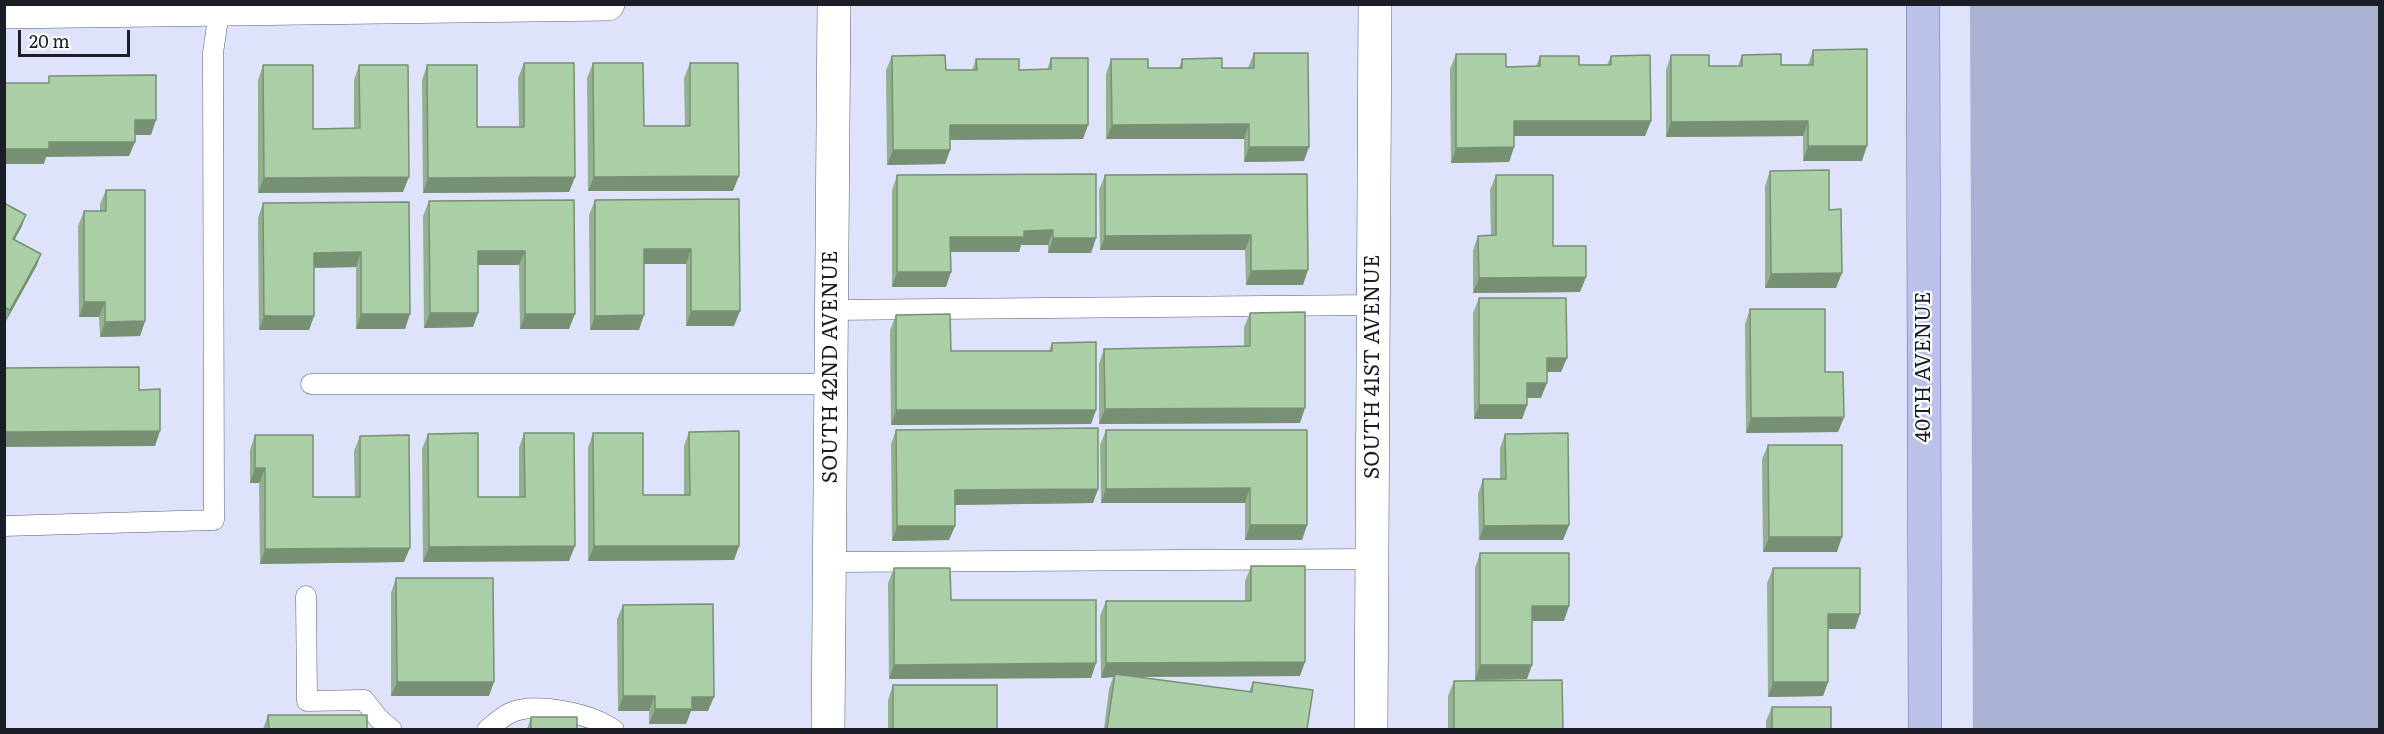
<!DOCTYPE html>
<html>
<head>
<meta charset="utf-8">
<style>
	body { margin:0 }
	#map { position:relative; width:2384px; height:734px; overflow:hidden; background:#dee2fb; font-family:Literata,serif }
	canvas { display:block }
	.frame { position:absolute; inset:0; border:6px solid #1c1e27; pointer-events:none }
	.scale { position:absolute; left:18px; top:30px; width:112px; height:27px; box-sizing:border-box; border:3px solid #1c1e27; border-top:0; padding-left:8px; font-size:18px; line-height:21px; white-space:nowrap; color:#1c1e27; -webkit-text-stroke:4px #fff; paint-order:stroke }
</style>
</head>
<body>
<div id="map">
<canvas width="2384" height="734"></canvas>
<div class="frame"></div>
<div class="scale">20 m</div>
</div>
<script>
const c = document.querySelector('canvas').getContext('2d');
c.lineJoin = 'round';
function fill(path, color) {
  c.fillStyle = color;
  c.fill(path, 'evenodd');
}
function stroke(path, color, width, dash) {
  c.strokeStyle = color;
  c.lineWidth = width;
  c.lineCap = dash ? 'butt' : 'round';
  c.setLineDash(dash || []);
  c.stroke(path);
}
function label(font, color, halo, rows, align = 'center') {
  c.font = font + ' Literata,serif';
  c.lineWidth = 4.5;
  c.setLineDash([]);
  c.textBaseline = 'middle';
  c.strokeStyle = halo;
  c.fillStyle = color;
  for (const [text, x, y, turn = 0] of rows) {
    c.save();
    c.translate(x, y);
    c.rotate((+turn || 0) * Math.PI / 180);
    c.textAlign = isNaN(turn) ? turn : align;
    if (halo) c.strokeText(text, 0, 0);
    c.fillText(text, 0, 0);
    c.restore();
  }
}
fill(new Path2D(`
	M 1970,5 L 2379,5 L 2379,729 L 1973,729 Z`), '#abb1d1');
const service = new Path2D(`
	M 831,310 L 1373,305
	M 311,384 L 831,384
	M 4,526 L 214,520 L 213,53 L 220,4
	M 830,562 L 1372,559
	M 306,596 L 307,701 L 364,700 L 379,719 L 392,730
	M 487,730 C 494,724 502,717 510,713 C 535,701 593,714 614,730`);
const minor = new Path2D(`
	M 4,12 L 608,4
	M 828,730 L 834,4
	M 1371,730 L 1375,4`);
const primary = new Path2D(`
	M 1923,4 L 1925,730`);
stroke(service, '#595c71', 21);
stroke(minor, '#595c71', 34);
stroke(primary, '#676d9c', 34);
stroke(service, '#fff', 20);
stroke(minor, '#fff', 33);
stroke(primary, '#bcc1e9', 33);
fill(new Path2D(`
	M 1813,50 L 1862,161 L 1803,161 L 1803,136 L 1666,137 L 1666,70 L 1671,55 L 1709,66 L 1738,66 L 1742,55 L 1781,65 L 1808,65 Z
	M 1254,53 L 1304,161 L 1244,162 L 1244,139 L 1106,139 L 1106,74 L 1111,59 L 1148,68 L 1179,68 L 1182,59 L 1222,68 L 1248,68 Z
	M 1456,54 L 1506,67 L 1536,66 L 1540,56 L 1579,65 L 1607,65 L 1611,56 L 1651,121 L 1645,136 L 1514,136 L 1514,147 L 1509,162 L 1451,163 L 1450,69 Z
	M 892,56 L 946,70 L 972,70 L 976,59 L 1019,70 L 1047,70 L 1051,58 L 1088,125 L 1083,139 L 950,140 L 950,150 L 945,164 L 887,165 L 886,70 Z
	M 524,63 L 575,177 L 569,192 L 423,193 L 422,80 L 427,65 L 477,127 L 519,127 L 518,78 Z
	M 593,63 L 644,126 L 685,126 L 684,78 L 690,63 L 733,191 L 588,191 L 587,78 Z
	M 263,65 L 313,129 L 354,128 L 354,80 L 359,65 L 403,192 L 258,193 L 258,80 Z
	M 1770,171 L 1829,210 L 1836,288 L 1765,288 L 1765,186 Z
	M 1307,174 L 1303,285 L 1246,285 L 1245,250 L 1100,250 L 1099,190 L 1105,175 Z
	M 897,175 L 1096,238 L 1091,253 L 1048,253 L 1048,245 L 1021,245 L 1019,252 L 951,252 L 946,287 L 892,287 L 892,190 Z
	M 1496,175 L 1553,246 L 1586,277 L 1580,292 L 1473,293 L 1473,250 L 1478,236 L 1491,235 L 1490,190 Z
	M 106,190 L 145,321 L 140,336 L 100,337 L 99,317 L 79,317 L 78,226 L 84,211 L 100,211 L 100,204 Z
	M 739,199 L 734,326 L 686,326 L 686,264 L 644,264 L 639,330 L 590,330 L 589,215 L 595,200 Z
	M 574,200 L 569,329 L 520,329 L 519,265 L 478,265 L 478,313 L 473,327 L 424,328 L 423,216 L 429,201 Z
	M 409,202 L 405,329 L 356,329 L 356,267 L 314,268 L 314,316 L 309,330 L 259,330 L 258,218 L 263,203 Z
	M 4,203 L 22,226 L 14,240 L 37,265 L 6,321 L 4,320 Z
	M 1479,298 L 1561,372 L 1547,372 L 1541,398 L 1527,398 L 1527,405 L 1522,419 L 1474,419 L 1473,313 Z
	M 1750,309 L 1825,372 L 1844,417 L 1838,432 L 1746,433 L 1745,324 Z
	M 1250,313 L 1300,423 L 1099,424 L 1099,364 L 1104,349 L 1244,346 L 1244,327 Z
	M 896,315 L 951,351 L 1049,351 L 1052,343 L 1096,410 L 1091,424 L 891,425 L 890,330 Z
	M 896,430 L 1098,489 L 1093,503 L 955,505 L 955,526 L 949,540 L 892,541 L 891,444 Z
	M 1106,430 L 1307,430 L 1307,525 L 1302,540 L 1245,540 L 1245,503 L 1101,503 L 1100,445 Z
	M 689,432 L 739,546 L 734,560 L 588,561 L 588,448 L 593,433 L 643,495 L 684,495 L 684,446 Z
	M 524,433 L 569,561 L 423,562 L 422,449 L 428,434 L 478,497 L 519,497 L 519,448 Z
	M 1505,434 L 1569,525 L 1563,540 L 1479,540 L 1478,494 L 1483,479 L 1500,479 L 1500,448 Z
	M 255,435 L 313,497 L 355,497 L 354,451 L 360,436 L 404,562 L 260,564 L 259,483 L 250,483 L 250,450 Z
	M 1768,445 L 1837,552 L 1763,552 L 1762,459 Z
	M 1480,553 L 1564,621 L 1532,621 L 1527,679 L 1475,680 L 1475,568 Z
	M 1251,566 L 1300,676 L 1139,677 L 1249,692 L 1253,682 L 1307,729 L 1104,729 L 1109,689 L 1113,677 L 1101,678 L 1100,616 L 1106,601 L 1245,601 L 1245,581 Z
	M 894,568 L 951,600 L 1096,663 L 1091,678 L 889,679 L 888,583 Z
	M 1773,568 L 1855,629 L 1828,629 L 1828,682 L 1823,696 L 1768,697 L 1767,583 Z
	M 396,578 L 489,696 L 391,696 L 391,593 Z
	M 623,605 L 708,711 L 691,711 L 686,724 L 649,724 L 649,711 L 618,711 L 617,619 Z
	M 1454,681 L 1563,729 L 1448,729 L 1448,696 Z
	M 893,685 L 997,729 L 888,729 L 888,700 Z
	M 1772,707 L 1831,729 L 1766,729 L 1766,721 Z
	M 268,715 L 367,729 L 263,729 Z
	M 531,717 L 577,729 L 527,729 Z`), '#92b18e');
fill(new Path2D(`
	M 135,120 L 156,120 L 151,135 L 129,135 Z
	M 1514,121 L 1651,121 L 1645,136 L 1508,136 Z
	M 1808,121 L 1803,136 L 1666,137 L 1671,122 Z
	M 1249,124 L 1244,139 L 1106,139 L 1112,125 Z
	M 950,125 L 1088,125 L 1083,139 L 945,140 Z
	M 49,142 L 135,142 L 129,156 L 46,157 L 44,164 L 4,164 L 4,149 Z
	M 1808,146 L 1867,146 L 1862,161 L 1803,161 Z
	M 1249,147 L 1309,147 L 1304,161 L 1244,162 Z
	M 1514,147 L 1509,162 L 1451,163 L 1456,148 Z
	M 893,150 L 950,150 L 945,164 L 887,165 Z
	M 739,176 L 733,191 L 588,191 L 594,177 Z
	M 409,177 L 403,192 L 258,193 L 264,178 Z
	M 575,177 L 569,192 L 423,193 L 428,178 Z
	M 26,215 L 22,226 L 9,250 L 13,239 Z
	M 1053,230 L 1048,245 L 1021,245 L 1019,252 L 945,252 L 950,237 L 1024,231 Z
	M 1251,235 L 1245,250 L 1100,250 L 1105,236 Z
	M 1053,238 L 1096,238 L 1091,253 L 1048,253 Z
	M 644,249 L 691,249 L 686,264 L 638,264 Z
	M 478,251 L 525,251 L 519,265 L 473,265 Z
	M 361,252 L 356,267 L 308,268 L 314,253 Z
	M 41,254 L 37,265 L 6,321 L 10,310 Z
	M 1308,270 L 1303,285 L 1246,285 L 1251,271 Z
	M 897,272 L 951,272 L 946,287 L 892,287 Z
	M 1842,273 L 1836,288 L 1765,288 L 1771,274 Z
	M 1586,277 L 1580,292 L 1473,293 L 1479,278 Z
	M 84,302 L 105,302 L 99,317 L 79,317 Z
	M 691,311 L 740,311 L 734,326 L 686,326 Z
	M 430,313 L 478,313 L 473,327 L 424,328 Z
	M 361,314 L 410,314 L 405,329 L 356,329 Z
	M 525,314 L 575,314 L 569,329 L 520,329 Z
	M 644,315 L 639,330 L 590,330 L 595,316 Z
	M 264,316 L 314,316 L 309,330 L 259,330 Z
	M 145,321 L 140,336 L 100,337 L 105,322 Z
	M 1547,358 L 1567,358 L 1561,372 L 1541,372 Z
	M 1527,383 L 1547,383 L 1541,398 L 1522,398 Z
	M 1479,405 L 1527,405 L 1522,419 L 1474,419 Z
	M 1305,408 L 1300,423 L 1099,424 L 1105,409 Z
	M 896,410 L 1096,410 L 1091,424 L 891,425 Z
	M 1844,417 L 1838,432 L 1746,433 L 1751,418 Z
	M 160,431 L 155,446 L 4,447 L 4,432 Z
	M 255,468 L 265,468 L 259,483 L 250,483 Z
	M 1250,488 L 1245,503 L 1101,503 L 1106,489 Z
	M 1098,489 L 1093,503 L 949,505 L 955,490 Z
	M 1250,525 L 1307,525 L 1302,540 L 1245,540 Z
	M 1569,525 L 1563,540 L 1479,540 L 1484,526 Z
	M 897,526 L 955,526 L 949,540 L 892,541 Z
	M 1769,537 L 1842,537 L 1837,552 L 1763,552 Z
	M 575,546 L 569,561 L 423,562 L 429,547 Z
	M 594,546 L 739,546 L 734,560 L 588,561 Z
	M 410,548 L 404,562 L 260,564 L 265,549 Z
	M 1532,606 L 1569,606 L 1564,621 L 1526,621 Z
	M 1828,614 L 1860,614 L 1855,629 L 1822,629 Z
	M 1305,662 L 1300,676 L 1114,677 L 1115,674 L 1113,677 L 1101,678 L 1106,663 Z
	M 1096,663 L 1091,678 L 889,679 L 894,665 Z
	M 1480,665 L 1532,665 L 1527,679 L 1475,680 Z
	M 397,682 L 494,682 L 489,696 L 391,696 Z
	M 1773,682 L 1828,682 L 1823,696 L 1768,697 Z
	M 623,696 L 655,696 L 649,711 L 618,711 Z
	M 692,697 L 714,697 L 708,711 L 691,711 L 686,724 L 649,724 L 655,709 Z`), '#779074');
const building = new Path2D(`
	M 1867,49 L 1867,146 L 1808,146 L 1808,121 L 1671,122 L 1671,55 L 1709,55 L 1709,66 L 1742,66 L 1742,55 L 1781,54 L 1781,65 L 1813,65 L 1813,50 Z
	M 1254,53 L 1308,53 L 1309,147 L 1249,147 L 1249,124 L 1112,125 L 1111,59 L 1148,59 L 1148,68 L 1182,68 L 1182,59 L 1222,58 L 1222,68 L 1254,68 Z
	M 1456,54 L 1506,54 L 1506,67 L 1540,66 L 1540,56 L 1579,56 L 1579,65 L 1611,65 L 1611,56 L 1650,55 L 1651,121 L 1514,121 L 1514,147 L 1456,148 Z
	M 945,55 L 946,70 L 977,70 L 976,59 L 1019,59 L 1019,70 L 1051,69 L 1051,58 L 1088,58 L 1088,125 L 950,125 L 950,150 L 893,150 L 892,56 Z
	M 524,63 L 574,63 L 575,177 L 428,178 L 427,65 L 477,65 L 477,127 L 524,127 Z
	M 593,63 L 643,63 L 644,126 L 690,126 L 690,63 L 738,63 L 739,176 L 594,177 Z
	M 263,65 L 313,65 L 313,129 L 360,128 L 359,65 L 408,65 L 409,177 L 264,178 Z
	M 156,75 L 156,120 L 135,120 L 135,142 L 49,142 L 49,149 L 4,149 L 4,83 L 49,83 L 49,76 Z
	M 1829,170 L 1829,210 L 1841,209 L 1842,273 L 1771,274 L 1770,171 Z
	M 1096,174 L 1096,238 L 1053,238 L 1053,230 L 1024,231 L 1024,237 L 950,237 L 951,272 L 897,272 L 897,175 Z
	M 1307,174 L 1308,270 L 1251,271 L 1251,235 L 1105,236 L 1105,175 Z
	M 1496,175 L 1553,175 L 1553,246 L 1586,246 L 1586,277 L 1479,278 L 1478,236 L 1496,235 Z
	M 106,190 L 145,190 L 145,321 L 105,322 L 105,302 L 84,302 L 84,211 L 106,211 Z
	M 739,199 L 740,311 L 691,311 L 691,249 L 644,249 L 644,315 L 595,316 L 595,200 Z
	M 574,200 L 575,314 L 525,314 L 525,251 L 478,251 L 478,313 L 430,313 L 429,201 Z
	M 409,202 L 410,314 L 361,314 L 361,252 L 314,253 L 314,316 L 264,316 L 263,203 Z
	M 4,203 L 26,215 L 13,239 L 41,254 L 10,310 L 4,307 Z
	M 1479,298 L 1566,298 L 1567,358 L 1547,358 L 1547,383 L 1527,383 L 1527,405 L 1479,405 Z
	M 1750,309 L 1825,309 L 1825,372 L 1843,372 L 1844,417 L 1751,418 Z
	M 1305,312 L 1305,408 L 1105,409 L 1104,349 L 1250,346 L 1250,313 Z
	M 950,314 L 951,351 L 1052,351 L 1052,343 L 1096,342 L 1096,410 L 896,410 L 896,315 Z
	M 139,367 L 139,390 L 160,389 L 160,431 L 4,432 L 4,368 Z
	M 1098,428 L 1098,489 L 955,490 L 955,526 L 897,526 L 896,430 Z
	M 1106,430 L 1307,430 L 1307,525 L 1250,525 L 1250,488 L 1106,489 Z
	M 739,431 L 739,546 L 594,546 L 593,433 L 643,433 L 643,495 L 690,495 L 689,432 Z
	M 478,433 L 478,497 L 525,497 L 524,433 L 574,433 L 575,546 L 429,547 L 428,434 Z
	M 1568,433 L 1569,525 L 1484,526 L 1483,479 L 1506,479 L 1505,434 Z
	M 255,435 L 313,435 L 313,497 L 360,497 L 360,436 L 409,435 L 410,548 L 265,549 L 265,468 L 255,468 Z
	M 1768,445 L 1842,445 L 1842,537 L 1769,537 Z
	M 1480,553 L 1569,553 L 1569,606 L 1532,606 L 1532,665 L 1480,665 Z
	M 1251,566 L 1305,566 L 1305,662 L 1106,663 L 1106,601 L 1251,601 Z
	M 894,568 L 950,568 L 951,600 L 1096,600 L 1096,663 L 894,665 Z
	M 1773,568 L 1860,568 L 1860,614 L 1828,614 L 1828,682 L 1773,682 Z
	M 396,578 L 493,578 L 494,682 L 397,682 Z
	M 713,604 L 714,697 L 692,697 L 692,709 L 655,709 L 655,696 L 623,696 L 623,605 Z
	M 1115,674 L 1252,692 L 1253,682 L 1313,690 L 1307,729 L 1107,729 Z
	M 1562,680 L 1563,729 L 1454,729 L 1454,681 Z
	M 893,685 L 997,685 L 997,729 L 893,729 Z
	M 1772,707 L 1831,707 L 1831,729 L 1772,729 Z
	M 268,715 L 367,715 L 367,729 L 269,729 Z
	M 531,717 L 577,717 L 577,729 L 598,729 L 502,729 L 531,729 Z`);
fill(building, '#aacea5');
stroke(building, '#779074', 1.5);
label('21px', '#1c1e27', '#fff', [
	["SOUTH 42ND AVENUE",831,367,-90],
	["SOUTH 41ST AVENUE",1373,367,-90],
	["40TH AVENUE",1924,367,-90]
]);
</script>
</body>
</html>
